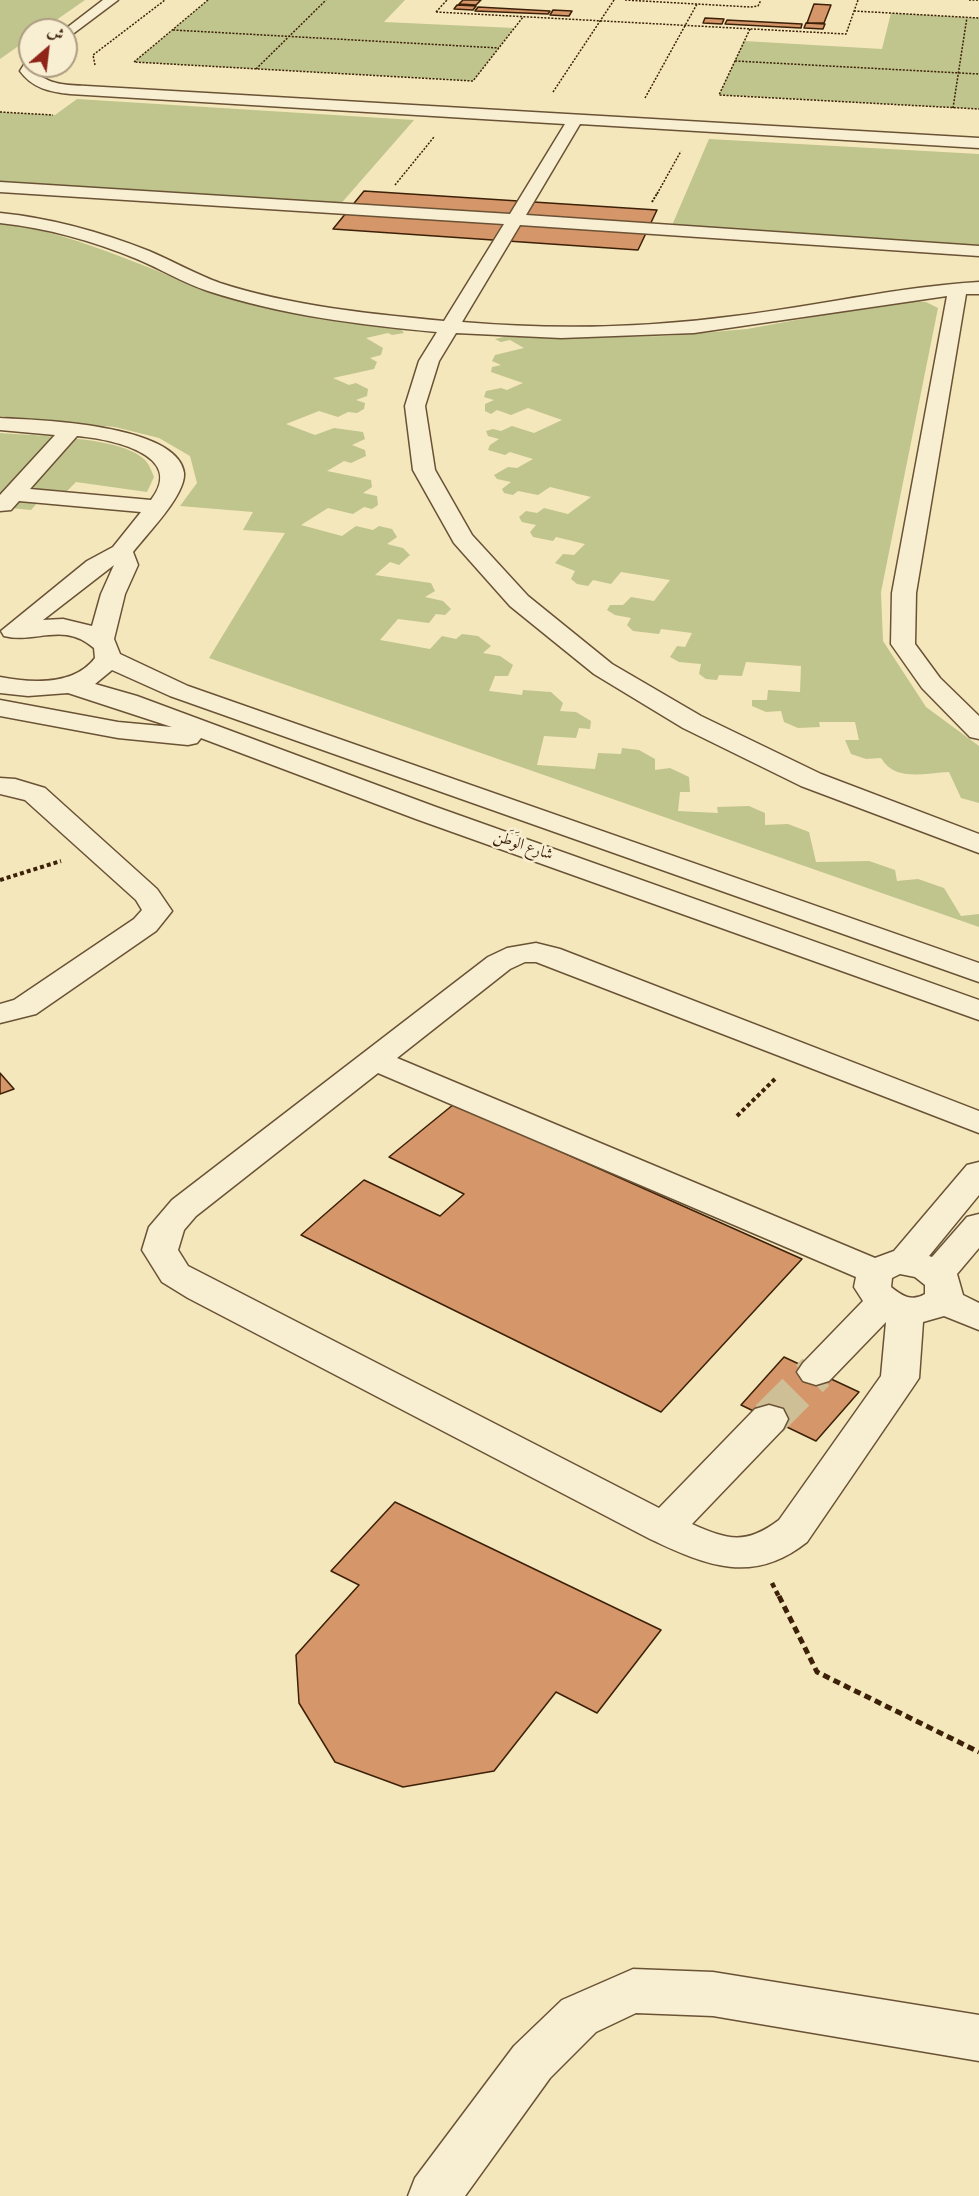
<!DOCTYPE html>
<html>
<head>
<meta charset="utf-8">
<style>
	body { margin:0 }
	#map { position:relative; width:979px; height:2196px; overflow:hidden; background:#f4e7bb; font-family:Vollkorn,Amiri,serif }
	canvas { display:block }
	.north { position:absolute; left:18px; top:18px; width:60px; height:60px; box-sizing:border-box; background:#f8efd3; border:2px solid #ad9c82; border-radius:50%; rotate:28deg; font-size:16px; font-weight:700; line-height:24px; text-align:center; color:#3c2008 }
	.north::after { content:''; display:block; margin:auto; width:21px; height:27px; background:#8f2418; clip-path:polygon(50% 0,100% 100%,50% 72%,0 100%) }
</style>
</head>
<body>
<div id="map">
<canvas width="979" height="2196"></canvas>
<div class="north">ش</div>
</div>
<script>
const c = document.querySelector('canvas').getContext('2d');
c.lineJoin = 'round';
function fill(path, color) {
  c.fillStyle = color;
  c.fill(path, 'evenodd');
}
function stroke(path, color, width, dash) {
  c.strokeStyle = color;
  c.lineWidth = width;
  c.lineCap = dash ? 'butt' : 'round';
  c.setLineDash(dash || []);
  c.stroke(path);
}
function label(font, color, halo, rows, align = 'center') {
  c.font = font + ' Vollkorn,Amiri,serif';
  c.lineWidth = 5;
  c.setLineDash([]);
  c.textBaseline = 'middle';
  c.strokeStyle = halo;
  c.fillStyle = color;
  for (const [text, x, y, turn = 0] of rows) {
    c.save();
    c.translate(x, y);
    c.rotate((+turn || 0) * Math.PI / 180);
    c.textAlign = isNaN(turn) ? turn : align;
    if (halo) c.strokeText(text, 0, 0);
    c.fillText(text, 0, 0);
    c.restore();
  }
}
fill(new Path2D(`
	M 0,0 L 85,0 L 42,30 L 30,30 L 30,38 L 0,59 Z
	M 208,0 L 405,0 L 384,22 L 514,28 L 473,81 L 134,62 Z
	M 891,13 L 979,18 L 979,109 L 719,95 L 744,41 L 882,49 Z
	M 77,99 L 414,120 L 338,207 L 0,185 L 0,112 L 55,115 Z
	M 709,139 L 979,154 L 979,251 L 670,230 Z
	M 0,223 C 86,234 161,278 243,301 C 295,316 349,316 401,329 L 404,333 L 392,335 L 388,333 L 366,338 L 383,348 L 381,355 L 370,358 L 377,362 L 374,369 L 333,378 L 349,385 L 356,383 L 368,389 L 367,396 L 356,400 L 365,403 L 364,409 L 357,413 L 348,412 L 338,417 L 319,411 L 286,424 L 315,435 L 334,428 L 363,432 L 365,439 L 352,445 L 365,450 L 366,456 L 351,463 L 344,461 L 327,471 L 371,480 L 372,487 L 363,493 L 377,496 L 378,505 L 372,509 L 364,507 L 353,514 L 328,508 L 301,525 L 342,536 L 356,526 L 373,530 L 379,526 L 392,529 L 397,537 L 387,544 L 403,548 L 410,555 L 399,565 L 390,562 L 375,575 L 431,583 L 435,591 L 425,597 L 443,601 L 451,609 L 445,615 L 436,614 L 429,623 L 398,619 L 380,640 L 430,649 L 442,636 L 456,639 L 462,634 L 478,636 L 491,646 L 483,653 L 500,656 L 513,665 L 508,676 L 495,676 L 489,691 L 522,695 L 523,690 L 551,692 L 563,703 L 560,711 L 576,712 L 591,721 L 590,729 L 579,728 L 576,738 L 544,736 L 537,765 L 595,769 L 598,753 L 621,754 L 622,748 L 639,750 L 655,759 L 655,770 L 670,768 L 689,777 L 690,792 L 680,792 L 678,811 L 718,813 L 717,807 L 749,806 L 765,813 L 765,825 L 788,824 L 809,832 L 816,862 L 869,861 L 895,870 L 897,881 L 918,879 L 944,888 L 961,916 L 979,914 L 979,927 L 209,658 L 285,533 L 243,530 L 253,512 L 180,506 L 197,483 L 190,456 L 159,438 L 115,427 L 0,416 Z
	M 905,300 L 926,302 L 938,308 L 881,592 L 883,641 L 926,707 L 979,746 L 979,803 L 961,798 L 949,772 C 924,773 895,782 881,758 L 866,759 L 851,754 L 845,740 L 859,740 L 855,722 L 819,722 L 820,727 L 798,728 L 784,722 L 781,711 L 766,712 L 752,706 L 752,700 L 767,700 L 768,690 L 800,692 L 801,666 L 746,662 L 742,676 L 719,675 L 717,680 L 706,679 L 699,674 L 701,664 L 679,662 L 670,657 L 677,646 L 685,647 L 692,633 L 661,629 L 659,634 L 633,631 L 627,625 L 631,618 L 615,615 L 607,610 L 610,605 L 623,605 L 631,597 L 654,601 L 670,580 L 621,572 L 611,584 L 593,580 L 588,586 L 577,584 L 571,579 L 575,571 L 555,563 L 563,554 L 574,555 L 585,544 L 556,537 L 553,541 L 533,537 L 530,532 L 536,525 L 522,522 L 519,517 L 526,511 L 537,513 L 544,508 L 568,514 L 591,497 L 550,487 L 538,495 L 518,491 L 513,495 L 504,493 L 502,489 L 511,482 L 497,479 L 494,475 L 508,467 L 517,468 L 533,459 L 510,452 L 505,455 L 488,450 L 490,445 L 499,439 L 488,436 L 486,431 L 493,429 L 501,431 L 512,426 L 534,433 L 562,420 L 528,408 L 511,415 L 497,410 L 491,414 L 485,411 L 485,404 L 494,400 L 484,397 L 486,391 L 501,388 L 507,390 L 523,383 L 491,372 L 492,367 L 501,365 L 492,361 L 495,355 L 524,348 L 510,340 L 501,342 L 495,339 L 508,336 L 565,338 L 667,336 L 747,329 Z
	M 0,433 C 34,436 122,436 145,460 C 149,464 152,472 154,477 L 147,492 L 76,482 L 67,491 L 49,490 L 31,510 L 0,507 Z`), '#c0c48d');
const building = new Path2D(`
	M 463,0 L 481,0 L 476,5 L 459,4 Z
	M 814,4 L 831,5 L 824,23 L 807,23 Z
	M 457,5 L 476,6 L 473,10 L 454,9 Z
	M 478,7 L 550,11 L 548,14 L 475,11 Z
	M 553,10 L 572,11 L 569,16 L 550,15 Z
	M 705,18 L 724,19 L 722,24 L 703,23 Z
	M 727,20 L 802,24 L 801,28 L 725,24 Z
	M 806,23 L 825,24 L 823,29 L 804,28 Z
	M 364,191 L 657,210 L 638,250 L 333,229 Z
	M 0,1073 L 14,1089 L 0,1094 Z
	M 454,1104 L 802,1259 L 661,1412 L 301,1235 L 364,1180 L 440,1216 L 464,1194 L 389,1157 Z
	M 784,1357 L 859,1392 L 816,1441 L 741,1405 Z
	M 395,1502 L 661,1630 L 597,1713 L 556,1692 L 494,1771 L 403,1787 L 335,1762 L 299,1703 L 296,1655 L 359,1585 L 331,1571 Z`);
fill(building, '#d59669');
stroke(building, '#3c2008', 1.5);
stroke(new Path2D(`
	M 769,1419 L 816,1372`), '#cfbf97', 38, [38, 19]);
const minor = new Path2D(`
	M 103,0 L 118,0 L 66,39 L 66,30 L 64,30 Z
	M 30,62 L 30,66 L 37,66 L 35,71 C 48,85 67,85 86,86 L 979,138 L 979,148 L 580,124 L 526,215 L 979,246 L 979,256 L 520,225 L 462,322 C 553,330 645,328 735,316 C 817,306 897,287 979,282 L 979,294 L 966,294 L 916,593 L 915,644 L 940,678 L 979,716 L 979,739 L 970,737 L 922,688 L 891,644 L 892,593 L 947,296 L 694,333 L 561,338 L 456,333 L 439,361 L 425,406 L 435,470 L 472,535 L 528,596 L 612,664 L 701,716 L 821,774 L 979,834 L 979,853 L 801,786 L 683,728 L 594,674 L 510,606 L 454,543 L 413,470 L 405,406 L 419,361 L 437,332 C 361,325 281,315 208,291 C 183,283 161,269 137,259 C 93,241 47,228 0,223 L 0,213 C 51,218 101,232 149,251 C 173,261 195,274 220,283 C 291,306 370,314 444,321 L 504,224 L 0,192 L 0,182 L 510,214 L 565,124 L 70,94 C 50,92 32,88 20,71 L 25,63 Z
	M 0,418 C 37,420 178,424 184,473 C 186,495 146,535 133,552 L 138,565 L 125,594 L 114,639 L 120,654 L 188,686 L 979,963 L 979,982 L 170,696 L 112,670 L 95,684 L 137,696 L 436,807 L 979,1000 L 979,1020 L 416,819 L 201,738 L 197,743 L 188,745 L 118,738 L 0,716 L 0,700 L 118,722 L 172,727 L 68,693 L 28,696 L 0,693 L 0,677 C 31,683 74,686 95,658 L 94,648 C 63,621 36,644 4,636 L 1,631 L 87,561 L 113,547 L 141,512 L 19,501 L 11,510 L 0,511 L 0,495 L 55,435 L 0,430 ZM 77,436 C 110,439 187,454 151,500 L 30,489 ZM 114,565 L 101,594 L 92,626 L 63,619 L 43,620 Z
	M 0,778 L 15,779 L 45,788 L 157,889 L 172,911 L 156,931 L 36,1014 L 0,1023 L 0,1004 L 14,1000 L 134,919 L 142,910 L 136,900 L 25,800 L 0,794 Z
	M 536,943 L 560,949 L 979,1111 L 979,1133 L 536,962 L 525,962 L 510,969 L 397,1058 L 875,1258 L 894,1251 L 967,1165 L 979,1162 L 979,1195 L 929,1256 L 932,1257 L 967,1217 L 979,1214 L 979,1248 L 957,1274 L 963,1295 L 979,1303 L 979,1330 L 944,1316 L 923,1322 L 919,1378 L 913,1387 L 807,1542 C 753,1585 707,1566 650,1539 L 188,1298 L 162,1282 L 142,1250 L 149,1227 L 172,1200 L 488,957 L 507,948 ZM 378,1073 L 856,1277 L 854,1287 L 863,1301 L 803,1363 L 797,1372 L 803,1381 L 816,1385 L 829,1381 L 886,1322 L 881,1376 L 779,1520 C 746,1545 728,1540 692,1524 L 783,1429 L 788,1419 L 783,1409 L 769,1405 L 755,1409 L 659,1508 L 188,1266 L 178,1250 L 184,1230 L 196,1216 ZM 900,1274 L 915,1277 L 925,1285 L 925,1294 C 912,1302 902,1296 891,1287 L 892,1278 Z
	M 633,1969 L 713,1972 L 979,2015 L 979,2061 L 713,2016 L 636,2013 L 596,2032 L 550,2078 L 465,2196 L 408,2196 L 415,2178 L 514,2046 L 562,2000 Z`);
stroke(minor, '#6a5235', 3);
stroke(new Path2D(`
	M 208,0 L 134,62 L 473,81 L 523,17
	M 625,0 L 750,7 L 758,6 L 761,0
	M 969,0 L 979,0
	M 854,11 L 979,18
	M 436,12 L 846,34 L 858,0
	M 436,12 L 447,0
	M 750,29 L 719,95 L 979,109
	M 173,30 L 499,48
	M 735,61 L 979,74
	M 95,65 L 93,55 L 165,0
	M 256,69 L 326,0
	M 553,92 L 614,0
	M 645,98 L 697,4
	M 953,108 L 967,17
	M 0,112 L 53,115
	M 395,185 L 434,137
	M 657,194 L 681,151`), '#3c2008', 1.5, [2, 1.5]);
stroke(new Path2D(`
	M 652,202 L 658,192`), '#3c2008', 2, [2, 1.5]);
stroke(new Path2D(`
	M 0,880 L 61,861
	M 737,1116 L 777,1077`), '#3c2008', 4, [4, 3]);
stroke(new Path2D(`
	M 772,1583 L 779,1597`), '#3c2008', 4.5, [5, 4]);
stroke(new Path2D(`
	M 779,1596 L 817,1672 L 979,1752`), '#3c2008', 5, [7, 4.5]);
fill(minor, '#f8efd3');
label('16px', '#3c2008', '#f8efd3', [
	["شارع الوَطَن",523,847,19]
]);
</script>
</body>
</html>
